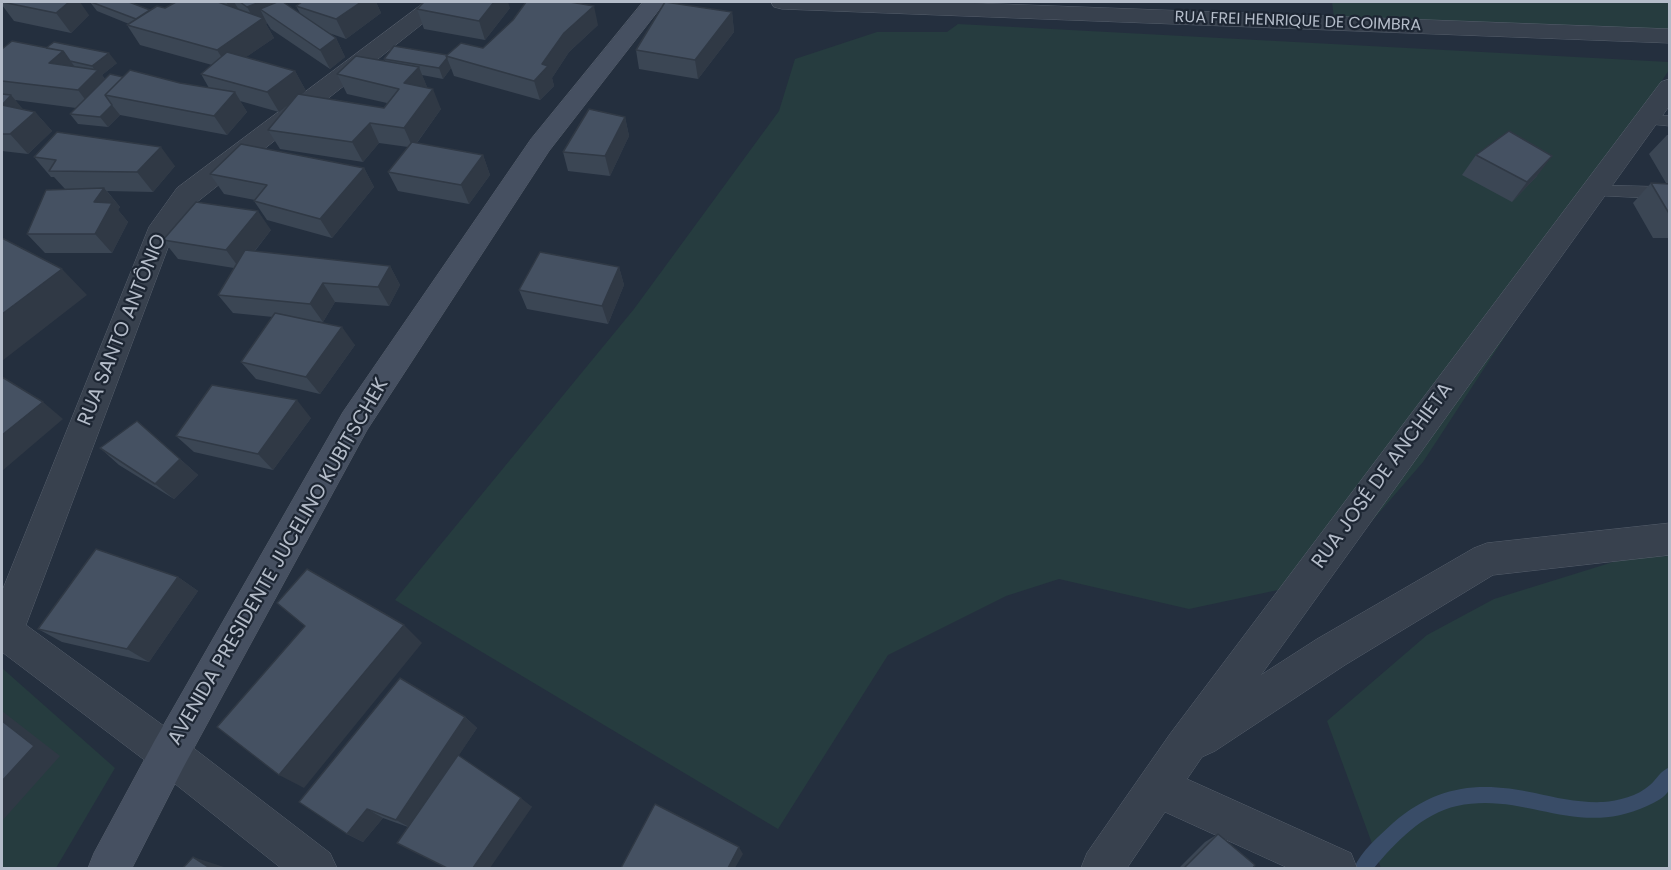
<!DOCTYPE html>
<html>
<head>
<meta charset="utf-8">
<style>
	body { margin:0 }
	#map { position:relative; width:1671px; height:870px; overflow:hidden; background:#242f3e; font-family:Poppins,sans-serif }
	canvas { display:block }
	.frame { position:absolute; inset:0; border:3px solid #b4bcc9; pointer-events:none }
</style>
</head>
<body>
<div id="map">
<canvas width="1671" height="870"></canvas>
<div class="frame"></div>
</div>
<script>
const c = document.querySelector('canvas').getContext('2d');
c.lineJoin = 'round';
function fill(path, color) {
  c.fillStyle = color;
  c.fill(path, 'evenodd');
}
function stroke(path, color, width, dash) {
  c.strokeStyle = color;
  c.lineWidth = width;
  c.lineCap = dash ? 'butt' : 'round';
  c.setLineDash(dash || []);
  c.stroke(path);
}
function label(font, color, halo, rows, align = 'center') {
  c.font = font + ' Poppins,sans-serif';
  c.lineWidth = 4.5;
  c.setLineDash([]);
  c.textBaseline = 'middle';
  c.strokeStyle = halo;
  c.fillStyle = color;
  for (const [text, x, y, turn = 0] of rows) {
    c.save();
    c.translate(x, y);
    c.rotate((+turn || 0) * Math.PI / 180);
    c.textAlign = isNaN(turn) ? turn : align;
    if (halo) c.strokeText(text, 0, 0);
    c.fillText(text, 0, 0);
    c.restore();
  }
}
fill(new Path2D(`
	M 1332,2 L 1669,2 L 1669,35 L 1335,26 Z
	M 958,24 L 1669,62 L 1669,70 L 1605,166 L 1572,234 L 1423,462 L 1320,581 L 1189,609 L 1059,579 L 1006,596 L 888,655 L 778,829 L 395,600 L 634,309 L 779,111 L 795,59 L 877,32 L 947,32 Z
	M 1669,556 L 1669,868 L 1381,868 L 1327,721 L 1427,635 L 1494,599 L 1626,558 Z
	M 2,668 L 115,768 L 56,868 L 2,868 Z`), '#263c3f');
fill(new Path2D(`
	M 1670,767 C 1670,773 1671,784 1669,790 C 1665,798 1655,802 1647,806 C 1576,839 1525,791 1457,806 C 1423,813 1395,843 1374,868 L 1354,868 C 1361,851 1379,836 1393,823 C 1437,785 1479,781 1535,793 C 1557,798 1580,803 1603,802 C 1618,801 1638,796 1650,785 C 1657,779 1660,771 1670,767 Z`), '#394c67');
const lane = new Path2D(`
	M 1646,114 L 1670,116 L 1670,126 L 1640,123 L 1638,119 L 1640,115 Z
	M 1593,185 L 1670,187 L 1670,199 L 1587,195 L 1584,191 L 1587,187 Z`);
const street = new Path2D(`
	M 425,2 L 450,2 L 197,202 L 172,237 L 26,625 L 183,740 L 330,853 L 337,868 L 281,868 L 155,768 L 2,652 L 2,591 L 149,227 L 177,188 Z
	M 771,2 L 947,2 L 1670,29 L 1670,43 L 782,9 L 774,7 Z
	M 1670,79 L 1670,105 L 1261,675 L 1317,639 L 1474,548 L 1487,543 L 1670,523 L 1670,555 L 1493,575 L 1345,665 L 1215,751 L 1202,757 L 1187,779 L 1351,853 L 1357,868 L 1288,868 L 1165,812 L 1127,868 L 1081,868 L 1087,853 L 1170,734 L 1661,82 Z`);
const secondary = new Path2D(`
	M 643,2 L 665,2 L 549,151 L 367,430 L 183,768 L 132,868 L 88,868 L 94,853 L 155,740 L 343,412 L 531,139 Z`);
stroke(lane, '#565f6c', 1);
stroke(street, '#565f6c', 1);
stroke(secondary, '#565f6c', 1);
fill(lane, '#38414e');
fill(street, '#38414e');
fill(secondary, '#465061');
fill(new Path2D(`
	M 2,2 L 89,15 L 71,33 L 14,21 L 2,5 Z
	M 90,2 L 150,10 L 165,8 L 176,2 L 283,2 L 300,13 L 296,6 L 302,2 L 376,2 L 381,13 L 346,39 L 329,33 L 336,38 L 345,57 L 330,69 L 271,29 L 267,23 L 266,24 L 274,38 L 246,57 L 295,71 L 306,91 L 302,94 L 384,108 L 387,103 L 347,94 L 337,74 L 385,61 L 384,59 L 447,55 L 598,25 L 569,52 L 552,78 L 554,86 L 540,100 L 454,76 L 451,68 L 443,79 L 422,75 L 427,87 L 426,88 L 441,109 L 417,143 L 483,155 L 490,175 L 469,204 L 398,191 L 388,172 L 408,147 L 379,143 L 363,162 L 280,149 L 268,130 L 291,102 L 279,112 L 240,101 L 247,112 L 227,135 L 120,115 L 108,127 L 78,124 L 70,114 L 76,108 L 15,100 L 23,110 L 35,112 L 52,131 L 28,154 L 2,151 L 2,49 L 117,63 L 102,75 L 105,79 L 123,77 L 180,83 L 209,88 L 201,74 L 212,65 L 140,45 L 127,25 L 129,24 L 97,11 Z
	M 510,8 L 485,40 L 424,29 L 417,9 Z
	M 732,12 L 734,32 L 698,79 L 639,69 L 636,50 Z
	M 625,117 L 629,136 L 610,176 L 568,171 L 563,152 Z
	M 1667,135 L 1670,135 L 1670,183 L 1666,183 L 1649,154 Z
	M 1476,155 L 1537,176 L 1512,202 L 1462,175 Z
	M 34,157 L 175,166 L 153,192 L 107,191 L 120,207 L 118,210 L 128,222 L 112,253 L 45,253 L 27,234 L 65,189 L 54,177 L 51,177 Z
	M 364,168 L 374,187 L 332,238 L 267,220 L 254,201 L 255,200 L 224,194 L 210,174 Z
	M 1651,183 L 1670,184 L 1670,238 L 1653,238 L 1633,203 Z
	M 271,230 L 255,251 L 390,266 L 400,285 L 389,306 L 335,302 L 323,322 L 314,321 L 355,345 L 320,394 L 256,379 L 241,362 L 273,317 L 233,313 L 218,295 L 234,268 L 178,259 L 163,240 Z
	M 619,267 L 624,285 L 608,324 L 527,309 L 519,290 Z
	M 311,418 L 273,470 L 194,452 L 176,436 Z
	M 100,448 L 180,459 L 198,475 L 174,499 L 119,465 Z
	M 178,577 L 198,591 L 149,662 L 62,642 L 38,629 Z
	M 465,717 L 477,728 L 458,756 L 532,807 L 408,827 L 383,818 L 363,842 L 347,834 Z
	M 1218,834 L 1253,868 L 1179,868 L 1205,842 Z`), '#3b4654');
fill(new Path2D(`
	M 69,2 L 80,2 L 89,15 L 71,33 L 56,13 Z
	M 226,2 L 234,2 L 241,13 L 234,16 Z
	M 260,2 L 282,2 L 260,9 L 267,23 L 266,24 L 274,38 L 229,69 L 217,50 L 256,23 L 247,7 Z
	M 361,2 L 376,2 L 381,13 L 346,39 L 336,19 Z
	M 494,2 L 508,2 L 510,8 L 485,40 L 479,21 Z
	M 594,6 L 598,25 L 569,52 L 552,78 L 554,86 L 540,100 L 534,81 L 542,64 L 564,33 Z
	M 732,12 L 734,32 L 698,79 L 695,60 Z
	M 336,38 L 345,57 L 330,69 L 320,50 Z
	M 63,51 L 78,71 L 49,63 Z
	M 109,53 L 117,63 L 102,75 L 113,90 L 105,95 L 93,110 L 78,90 L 96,72 L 92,66 Z
	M 447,58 L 451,68 L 443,79 L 439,68 Z
	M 419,67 L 427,87 L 413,103 L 404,83 Z
	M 295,71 L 306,91 L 279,112 L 267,92 Z
	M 433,89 L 441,109 L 413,148 L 404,128 Z
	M 235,92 L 247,112 L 227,135 L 214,116 Z
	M 11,95 L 28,115 L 2,105 Z
	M 112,105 L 120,115 L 108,127 L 100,117 Z
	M 35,112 L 52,131 L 28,154 L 10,134 Z
	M 625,117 L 629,136 L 610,176 L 605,156 Z
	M 370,123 L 379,143 L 363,162 L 352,142 Z
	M 161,147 L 175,166 L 153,192 L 137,172 Z
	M 483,155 L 490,175 L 469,204 L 461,185 Z
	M 1552,156 L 1537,176 L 1512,202 L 1527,182 Z
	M 364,168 L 374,187 L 332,238 L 320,219 Z
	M 104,188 L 120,207 L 118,210 L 128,222 L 112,253 L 95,234 L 94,202 Z
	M 258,211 L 271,230 L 240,269 L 226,250 Z
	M 390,266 L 400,285 L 389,306 L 378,287 Z
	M 619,267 L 624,285 L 608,324 L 602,306 Z
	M 62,269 L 87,295 L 2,361 L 2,314 Z
	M 323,283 L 335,302 L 323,322 L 310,304 Z
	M 342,327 L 355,345 L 320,394 L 306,377 Z
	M 297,400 L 311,418 L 273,470 L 258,454 Z
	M 43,402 L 63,419 L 2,471 L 2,435 Z
	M 180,459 L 198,475 L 174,499 L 155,484 Z
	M 178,577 L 198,591 L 149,662 L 127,649 Z
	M 404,625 L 422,643 L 304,788 L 279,775 Z
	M 2,711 L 60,756 L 2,821 Z
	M 465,717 L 477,728 L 411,828 L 396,820 Z
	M 521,798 L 532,807 L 490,868 L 473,868 Z
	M 367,809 L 383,818 L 363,842 L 347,834 Z
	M 739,847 L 743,854 L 735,868 L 728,868 Z
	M 193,857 L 224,867 L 226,868 L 210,868 Z`), '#303945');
const building = new Path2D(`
	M 2,2 L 69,2 L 56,13 Z
	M 91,2 L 129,2 L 150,10 L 136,19 Z
	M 176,2 L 218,2 L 263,18 L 217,50 L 127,25 L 157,6 L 165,8 Z
	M 240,2 L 260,2 L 247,7 Z
	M 277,2 L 283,2 L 336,38 L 320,50 L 260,9 Z
	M 302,2 L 361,2 L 336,19 L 296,6 Z
	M 424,2 L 494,2 L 479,21 L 417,9 Z
	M 526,2 L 570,2 L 594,6 L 564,33 L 542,64 L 548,66 L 534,81 L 446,56 L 461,43 L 483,48 L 513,20 Z
	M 665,2 L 732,12 L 695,60 L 636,50 Z
	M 12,41 L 63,51 L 49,63 L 98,70 L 78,90 L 2,81 L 2,49 Z
	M 54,42 L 109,53 L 92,66 L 70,61 L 63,51 L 46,48 Z
	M 394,46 L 447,55 L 446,56 L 447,58 L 439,68 L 384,59 Z
	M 227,52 L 295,71 L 267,92 L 201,74 Z
	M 356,56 L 419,67 L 404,83 L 433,89 L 404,128 L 370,123 L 352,142 L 268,130 L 298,94 L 384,108 L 399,89 L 337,74 Z
	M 130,70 L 180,83 L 235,92 L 214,116 L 105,95 Z
	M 110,74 L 123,77 L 105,95 L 112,105 L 100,117 L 70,114 Z
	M 2,94 L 11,95 L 2,105 Z
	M 2,105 L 35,112 L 10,134 L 2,134 Z
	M 589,109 L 625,117 L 605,156 L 563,152 Z
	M 1509,131 L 1552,156 L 1527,182 L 1476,155 Z
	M 57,132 L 161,147 L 137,172 L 49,171 L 56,160 L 34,157 Z
	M 412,142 L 483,155 L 461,185 L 388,172 Z
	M 241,144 L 364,168 L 320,219 L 254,201 L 267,185 L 210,174 Z
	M 1651,183 L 1670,184 L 1670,215 Z
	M 104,188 L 94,202 L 112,203 L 95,234 L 27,234 L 46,190 Z
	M 196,202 L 258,211 L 226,250 L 163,240 Z
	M 2,238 L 62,269 L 2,314 Z
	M 245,250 L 390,266 L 378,287 L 323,283 L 310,304 L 218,295 Z
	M 540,252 L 619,267 L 602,306 L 519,290 Z
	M 275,313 L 342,327 L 306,377 L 241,362 Z
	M 2,377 L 43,402 L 2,435 Z
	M 212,385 L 297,400 L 258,454 L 176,436 Z
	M 137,421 L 180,459 L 155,484 L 100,448 Z
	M 96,549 L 178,577 L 127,649 L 38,629 Z
	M 307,569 L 404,625 L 279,775 L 217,727 L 305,626 L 277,603 Z
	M 400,678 L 465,717 L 396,820 L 367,809 L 347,834 L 299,802 Z
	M 2,721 L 34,746 L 2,781 Z
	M 458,755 L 521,798 L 473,868 L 447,868 L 397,843 Z
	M 655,804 L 739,847 L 728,868 L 621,868 Z
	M 1218,834 L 1255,865 L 1253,868 L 1184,868 Z
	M 193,857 L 210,868 L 183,868 Z`);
fill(building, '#455162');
stroke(building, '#303945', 1.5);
label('16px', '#b4bcc9', '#1d2633', [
	["RUA FREI HENRIQUE DE COIMBRA",1298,22,2]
]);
label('20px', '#b4bcc9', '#1d2633', [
	["RUA SANTO ANTÔNIO",123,330,-68],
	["RUA JOSÉ DE ANCHIETA",1383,476,-54],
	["AVENIDA PRESIDENTE JUCELINO KUBITSCHEK",279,562,-60]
]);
</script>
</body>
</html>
